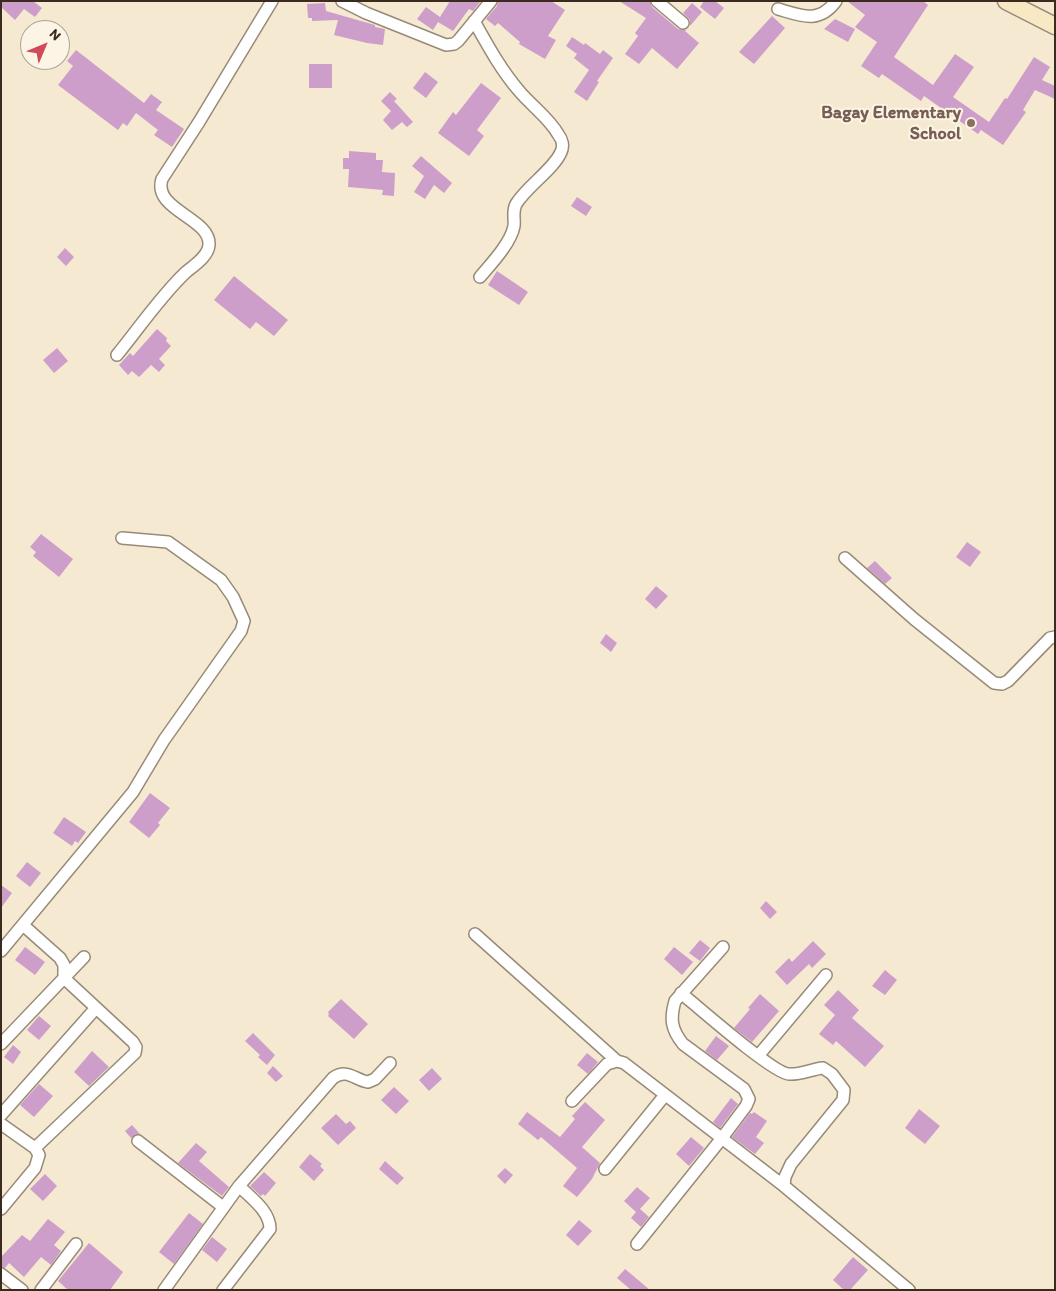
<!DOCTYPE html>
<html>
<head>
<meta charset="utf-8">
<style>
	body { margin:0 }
	#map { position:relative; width:1056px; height:1291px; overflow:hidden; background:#f5ead1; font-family:Itim,sans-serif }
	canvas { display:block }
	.frame { position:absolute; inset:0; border:2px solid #3b2a1e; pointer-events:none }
	.north { position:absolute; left:20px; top:20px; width:50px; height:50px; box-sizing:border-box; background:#fcf5e5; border:1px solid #afa495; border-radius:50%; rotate:45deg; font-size:14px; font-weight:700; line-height:20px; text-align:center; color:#3b2a1e }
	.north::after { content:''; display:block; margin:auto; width:18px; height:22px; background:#d1495b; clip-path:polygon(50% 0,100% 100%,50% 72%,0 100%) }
</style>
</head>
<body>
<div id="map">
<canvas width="1056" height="1291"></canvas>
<div class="frame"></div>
<div class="north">N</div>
</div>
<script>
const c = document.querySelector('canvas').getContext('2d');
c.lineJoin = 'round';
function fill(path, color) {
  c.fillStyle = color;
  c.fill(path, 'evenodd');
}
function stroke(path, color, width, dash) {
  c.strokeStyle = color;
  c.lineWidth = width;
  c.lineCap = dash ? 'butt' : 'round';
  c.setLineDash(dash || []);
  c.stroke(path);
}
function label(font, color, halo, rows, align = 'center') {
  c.font = font + ' Itim,sans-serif';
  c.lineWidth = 4;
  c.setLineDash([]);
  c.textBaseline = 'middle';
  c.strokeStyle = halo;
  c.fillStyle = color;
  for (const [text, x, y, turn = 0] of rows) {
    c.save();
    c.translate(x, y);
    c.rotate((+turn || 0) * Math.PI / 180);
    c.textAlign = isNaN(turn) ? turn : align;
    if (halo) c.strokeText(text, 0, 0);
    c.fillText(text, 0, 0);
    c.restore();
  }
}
fill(new Path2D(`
	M 1,1 L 33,1 L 42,8 L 35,17 L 24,9 L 15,20 L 1,7 Z
	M 450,1 L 481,1 L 473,11 L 469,9 L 453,31 L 438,22 L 433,30 L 417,19 L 426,7 L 440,17 Z
	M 498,1 L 551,1 L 565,10 L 548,36 L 556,40 L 545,59 L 519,44 L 520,42 L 498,23 L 495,26 L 486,19 L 497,6 Z
	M 619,1 L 650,1 L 652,7 L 678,29 L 686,30 L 685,31 L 699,43 L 677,69 L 652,48 L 639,64 L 625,54 L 638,36 L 635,33 L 646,18 Z
	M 704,1 L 715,1 L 724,8 L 715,19 L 700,7 Z
	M 847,1 L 923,1 L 928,5 L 894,57 L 933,85 L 955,54 L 974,67 L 953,97 L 989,122 L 1005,98 L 1007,99 L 1034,57 L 1050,67 L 1042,80 L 1055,86 L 1055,99 L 1035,90 L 1023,110 L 1026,112 L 1003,145 L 981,130 L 978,134 L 924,96 L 921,101 L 882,74 L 879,78 L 861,66 L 877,42 L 855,27 L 865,15 Z
	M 325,3 L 326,11 L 375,25 L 375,27 L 385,29 L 383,45 L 367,43 L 334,35 L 338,20 L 312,21 L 312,18 L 308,18 L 307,4 Z
	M 692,3 L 702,12 L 690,26 L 690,20 L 683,13 Z
	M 772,16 L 785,28 L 754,64 L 739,52 Z
	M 835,19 L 855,29 L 848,42 L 824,29 Z
	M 572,37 L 584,45 L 585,43 L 600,54 L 603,50 L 613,58 L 597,81 L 599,82 L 587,101 L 574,92 L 589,70 L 574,58 L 577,54 L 566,46 Z
	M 76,50 L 144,103 L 151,94 L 162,102 L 156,110 L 184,129 L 172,147 L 154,135 L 158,130 L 136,113 L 127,126 L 123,123 L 118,130 L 58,85 L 73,66 L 67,61 Z
	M 309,64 L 332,64 L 332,88 L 309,88 Z
	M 425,72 L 438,82 L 426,98 L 413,88 Z
	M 481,83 L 501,98 L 477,130 L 484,136 L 469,156 L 438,133 L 453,112 L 456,115 Z
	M 390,92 L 397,99 L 394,101 L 413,122 L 407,127 L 402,122 L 392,130 L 383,120 L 391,111 L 381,101 Z
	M 349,151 L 376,153 L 376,160 L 383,160 L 382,172 L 395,173 L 394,196 L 382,195 L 383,190 L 348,187 L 349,169 L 343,169 L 343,158 L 349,158 Z
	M 421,156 L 452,183 L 444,193 L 434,185 L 425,199 L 414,192 L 424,176 L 412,166 Z
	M 577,197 L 592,207 L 586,216 L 571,206 Z
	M 65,248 L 74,257 L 66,266 L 57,257 Z
	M 497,271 L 528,292 L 519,305 L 488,285 Z
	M 234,276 L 288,320 L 274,336 L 256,322 L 250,329 L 214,300 Z
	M 157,329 L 167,338 L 166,341 L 171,346 L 159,359 L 165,365 L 159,372 L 151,365 L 139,377 L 132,371 L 128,375 L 119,365 L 130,353 L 133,356 Z
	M 57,348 L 68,361 L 54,373 L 43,360 Z
	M 41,534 L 73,559 L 59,577 L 33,556 L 36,552 L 30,547 Z
	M 967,542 L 981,552 L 970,567 L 956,557 Z
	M 875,561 L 892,578 L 885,584 L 867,568 Z
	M 656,586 L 668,596 L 656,609 L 645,599 Z
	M 606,634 L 617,643 L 611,652 L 600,643 Z
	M 150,793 L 170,808 L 158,823 L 160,825 L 149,838 L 129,822 Z
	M 64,817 L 86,832 L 78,843 L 75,841 L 72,846 L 53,833 Z
	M 27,862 L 41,873 L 30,887 L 16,876 Z
	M 1,885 L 12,893 L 1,908 Z
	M 766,901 L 777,912 L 770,919 L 760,908 Z
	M 700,940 L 710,948 L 700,961 L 689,953 Z
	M 813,941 L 826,954 L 812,968 L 809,964 L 787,985 L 775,972 L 789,958 L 792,962 Z
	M 25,947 L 45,962 L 35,975 L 15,960 Z
	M 674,947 L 693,962 L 682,975 L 664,959 Z
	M 885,970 L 897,980 L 885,995 L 872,986 Z
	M 838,990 L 859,1010 L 852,1018 L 884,1046 L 865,1067 L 836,1041 L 833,1045 L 819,1034 L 835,1015 L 824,1005 Z
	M 760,994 L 779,1011 L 752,1042 L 734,1028 L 750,1009 L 748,1008 Z
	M 341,999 L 368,1024 L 354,1039 L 328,1016 L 329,1014 L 328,1012 Z
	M 39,1016 L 51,1026 L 39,1040 L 27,1030 Z
	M 253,1033 L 275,1055 L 267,1065 L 258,1057 L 260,1055 L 245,1041 Z
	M 716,1036 L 729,1046 L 717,1060 L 705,1051 Z
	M 13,1045 L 21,1052 L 13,1064 L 4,1057 Z
	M 92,1051 L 109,1067 L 89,1086 L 74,1072 Z
	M 587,1053 L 598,1062 L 588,1074 L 577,1065 Z
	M 273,1066 L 283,1076 L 276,1082 L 267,1073 Z
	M 432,1068 L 442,1079 L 429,1091 L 419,1080 Z
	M 39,1084 L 53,1096 L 34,1117 L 20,1105 Z
	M 394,1087 L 409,1101 L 396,1114 L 381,1100 Z
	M 731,1098 L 738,1104 L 720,1128 L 713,1122 Z
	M 585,1102 L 605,1120 L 582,1147 L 600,1163 L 592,1179 L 577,1197 L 563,1186 L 577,1168 L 541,1137 L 538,1140 L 518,1124 L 527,1112 L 560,1137 L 575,1119 L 572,1116 Z
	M 919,1109 L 940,1126 L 925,1144 L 905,1128 Z
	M 754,1112 L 767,1121 L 756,1137 L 764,1143 L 755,1154 L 732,1137 L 750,1113 L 752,1114 Z
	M 336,1114 L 346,1124 L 350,1121 L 356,1128 L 338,1145 L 321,1128 Z
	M 132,1125 L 140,1134 L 136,1134 L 131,1138 L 125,1131 Z
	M 691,1137 L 704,1148 L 689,1166 L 676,1154 Z
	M 196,1143 L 207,1152 L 199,1161 L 229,1187 L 222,1196 L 178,1163 Z
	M 310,1154 L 322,1164 L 320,1166 L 324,1170 L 314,1181 L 299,1167 Z
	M 385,1161 L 404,1178 L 397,1185 L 379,1169 Z
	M 505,1168 L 513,1175 L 505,1184 L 497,1176 Z
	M 264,1172 L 276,1183 L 265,1196 L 263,1194 L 261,1196 L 250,1186 Z
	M 45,1174 L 57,1186 L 43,1201 L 30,1189 Z
	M 637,1187 L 650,1198 L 640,1209 L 649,1217 L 641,1227 L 631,1218 L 636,1212 L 624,1201 Z
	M 189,1213 L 203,1224 L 174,1264 L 159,1252 Z
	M 48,1219 L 65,1232 L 54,1245 L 61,1251 L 51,1265 L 41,1257 L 24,1277 L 9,1263 L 5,1268 L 1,1267 L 1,1257 L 22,1235 L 30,1241 Z
	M 579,1220 L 592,1231 L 578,1246 L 566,1235 Z
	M 212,1237 L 227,1249 L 217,1262 L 202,1250 Z
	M 89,1243 L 123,1272 L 110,1290 L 68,1290 L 58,1281 Z
	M 853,1257 L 868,1270 L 850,1290 L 844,1290 L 833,1280 Z
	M 625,1269 L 650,1290 L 631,1290 L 617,1278 Z`), '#cd9ec9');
const minor = new Path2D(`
	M 342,1 L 366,13 L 446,45 L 454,44 L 458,41 L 491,1
	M 657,1 L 683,23
	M 778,9 C 802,16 819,24 836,1
	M 474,21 C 488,46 501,70 520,92 C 532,106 549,118 558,134 C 562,139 564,146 561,152 C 554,169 527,186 516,204 C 512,212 515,218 514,226 C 511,243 491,264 480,277
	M 117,355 C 139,328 160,297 185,273 C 193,266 208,257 209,245 C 211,218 152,210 162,179 L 199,122 L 272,1
	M 845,558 L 914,619 L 994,683 L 1002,684 L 1008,681 L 1050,638 L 1055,637
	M 23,925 L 60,958 L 64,965 L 64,978 L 133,1042 L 136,1047 L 135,1053 L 35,1148
	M 475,934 L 617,1061
	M 1,951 L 133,792 L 164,740 L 241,631 L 244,621 L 233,597 L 221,580 L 168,542 L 122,538
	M 681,993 C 698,1007 774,1074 789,1074 C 800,1075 812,1069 823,1068 L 832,1074 L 844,1090 L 843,1100 L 791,1164 L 785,1177 L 784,1186
	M 1,1044 L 84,957
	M 758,1056 L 826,975
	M 572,1101 L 607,1064 L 617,1061 L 624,1063 L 784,1186 L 909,1290
	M 1,1115 L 96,1008
	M 1,1124 L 35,1148 L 39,1155 L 35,1168 L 1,1209
	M 138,1141 L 223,1207
	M 605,1169 L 665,1095
	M 637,1244 L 722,1138 L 746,1106 L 749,1099 L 744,1089 L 683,1044 C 671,1029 670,1019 675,1001 L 723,947
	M 1,1274 L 22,1290
	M 41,1290 L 76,1244
	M 164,1290 L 239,1186 L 333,1078 C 347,1068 355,1080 368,1082 L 375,1079 L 390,1063
	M 223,1290 L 270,1229 C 270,1211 251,1198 239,1186`);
const secondary = new Path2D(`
	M 1006,1 L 1055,26`);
stroke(minor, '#988a78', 14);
stroke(secondary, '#988a78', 19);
stroke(minor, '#fff', 11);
stroke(secondary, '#f8e8c3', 16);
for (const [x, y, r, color] of [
	[971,123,5,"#8d6e63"]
]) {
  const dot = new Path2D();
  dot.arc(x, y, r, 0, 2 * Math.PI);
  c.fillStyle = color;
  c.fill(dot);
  stroke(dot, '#fcf5e5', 2);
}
label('bold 18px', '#785e54', '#fcf5e5', [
	["Bagay Elementary",961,113],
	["School",961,134]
], 'right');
</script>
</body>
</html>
